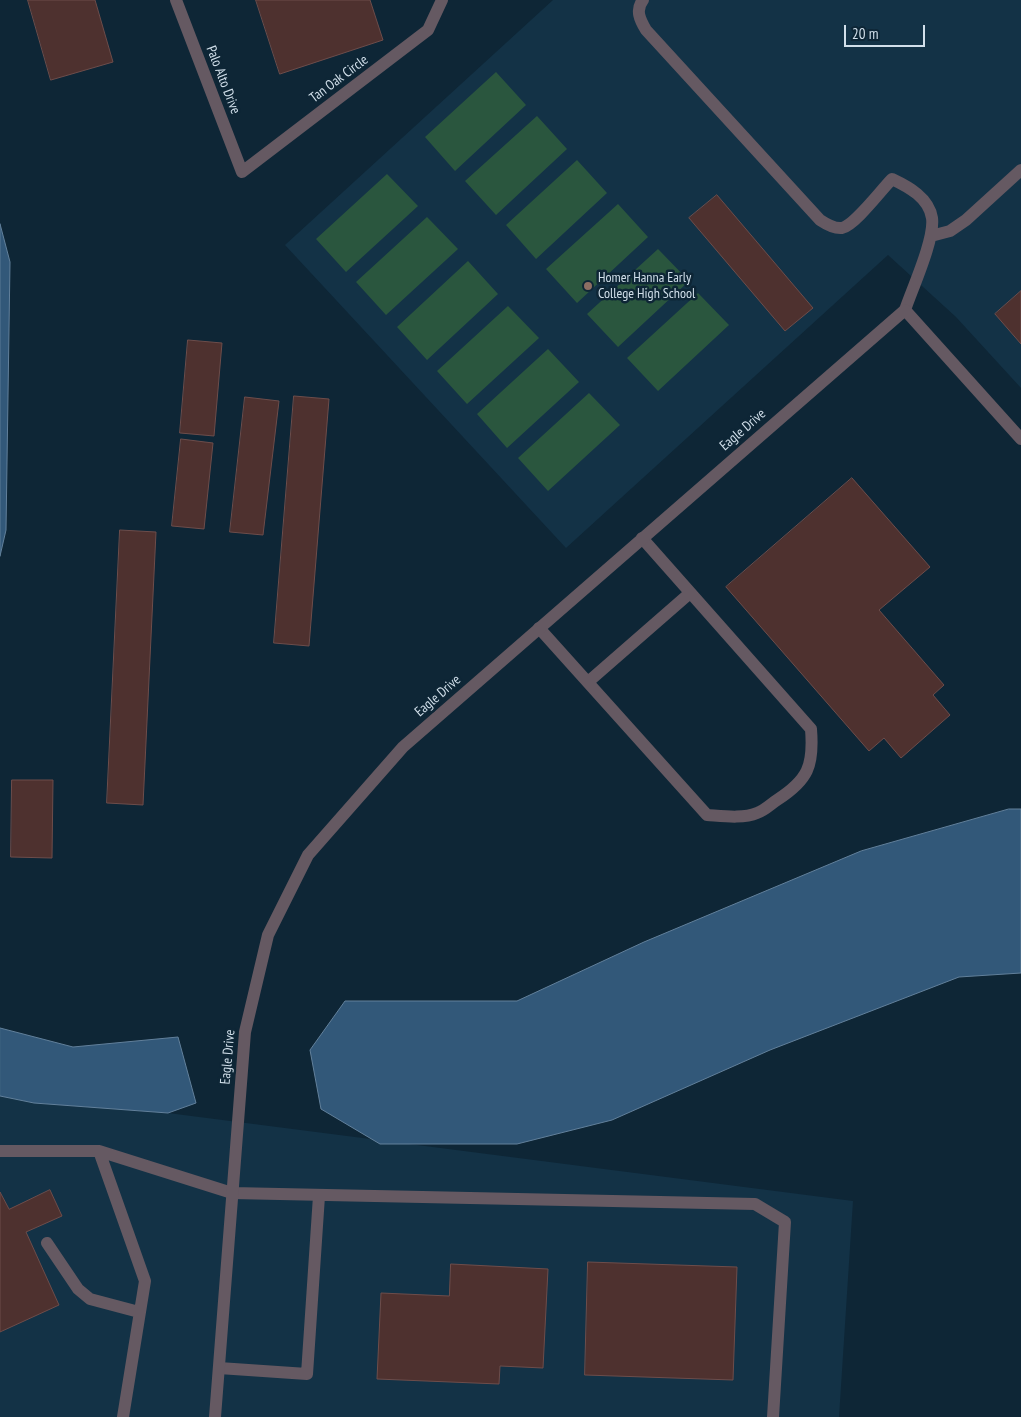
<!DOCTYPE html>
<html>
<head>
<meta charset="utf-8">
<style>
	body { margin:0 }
	#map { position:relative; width:1021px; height:1417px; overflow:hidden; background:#0e2636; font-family:"PT Sans Narrow",sans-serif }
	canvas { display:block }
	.scale { position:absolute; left:844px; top:25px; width:81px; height:22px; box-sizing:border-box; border:2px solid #d1dfea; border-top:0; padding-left:6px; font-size:15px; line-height:18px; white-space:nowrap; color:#d1dfea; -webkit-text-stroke:4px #0e2636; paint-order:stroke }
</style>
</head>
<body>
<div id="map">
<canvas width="1021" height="1417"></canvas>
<div class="scale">20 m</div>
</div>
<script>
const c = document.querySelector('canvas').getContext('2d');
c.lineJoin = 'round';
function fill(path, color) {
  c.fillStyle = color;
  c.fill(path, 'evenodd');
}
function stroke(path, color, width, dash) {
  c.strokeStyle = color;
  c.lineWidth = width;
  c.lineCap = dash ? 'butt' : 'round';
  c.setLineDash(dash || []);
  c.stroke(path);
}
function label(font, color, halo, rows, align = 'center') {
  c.font = font + ' "PT Sans Narrow",sans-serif';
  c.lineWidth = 5;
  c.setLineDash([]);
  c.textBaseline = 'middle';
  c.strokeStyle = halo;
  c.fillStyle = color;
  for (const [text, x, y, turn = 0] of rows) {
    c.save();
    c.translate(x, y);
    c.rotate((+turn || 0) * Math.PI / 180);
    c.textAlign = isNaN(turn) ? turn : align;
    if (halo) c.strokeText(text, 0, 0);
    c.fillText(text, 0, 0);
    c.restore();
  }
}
fill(new Path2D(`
	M 553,0 L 1021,0 L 1021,388 L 956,317 L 888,255 L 566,548 L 285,245 Z
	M 0,1096 L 34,1103 L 168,1113 L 853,1201 L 839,1417 L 0,1417 Z`), '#133246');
fill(new Path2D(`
	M 496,72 L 526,105 L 455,171 L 425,137 Z
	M 537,116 L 567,149 L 496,215 L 465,181 Z
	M 577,160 L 607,193 L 536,259 L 506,225 Z
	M 387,174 L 418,206 L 346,272 L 316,239 Z
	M 618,204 L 648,237 L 577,303 L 546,269 Z
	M 427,217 L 458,249 L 386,315 L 356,282 Z
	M 658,249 L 689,281 L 618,347 L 587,314 Z
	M 468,261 L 498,294 L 427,360 L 397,327 Z
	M 698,293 L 729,325 L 658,391 L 627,358 Z
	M 508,306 L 539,338 L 467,404 L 437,371 Z
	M 548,349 L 579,382 L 507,448 L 477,414 Z
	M 589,393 L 620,425 L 548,491 L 518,458 Z`), '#2a563e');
const water = new Path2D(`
	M 0,224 L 10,262 L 6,530 L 0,556 Z
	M 1009,809 L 1021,809 L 1021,973 L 959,977 L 770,1050 L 612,1120 L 517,1144 L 380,1144 L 321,1109 L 310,1050 L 345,1001 L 517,1001 L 644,942 L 861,851 Z
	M 0,1028 L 73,1047 L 178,1037 L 196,1103 L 168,1113 L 34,1103 L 0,1096 Z`);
fill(water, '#325879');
stroke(water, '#62809b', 1);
const building = new Path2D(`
	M 28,0 L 95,0 L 113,62 L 51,80 Z
	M 256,0 L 370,0 L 383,40 L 280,74 Z
	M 717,195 L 813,308 L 785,331 L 689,218 Z
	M 1021,291 L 1021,344 L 995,314 Z
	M 188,340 L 222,343 L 214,436 L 180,433 Z
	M 294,396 L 329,399 L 309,646 L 274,643 Z
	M 245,397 L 279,401 L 263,535 L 230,532 Z
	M 181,439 L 213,443 L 204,529 L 172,526 Z
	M 852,478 L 930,567 L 879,610 L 944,685 L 933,695 L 950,715 L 901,758 L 884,738 L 869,751 L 726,587 Z
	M 120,530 L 156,532 L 143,805 L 107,803 Z
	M 12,780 L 53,780 L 52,858 L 11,857 Z
	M 50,1190 L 62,1216 L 26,1232 L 59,1305 L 0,1332 L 0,1192 L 9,1209 Z
	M 588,1262 L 737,1267 L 733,1380 L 585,1375 Z
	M 451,1264 L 548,1269 L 543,1368 L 500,1366 L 499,1384 L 377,1379 L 381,1293 L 449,1296 Z`);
fill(building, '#4e312f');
stroke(building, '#6d4d4b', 1);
stroke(new Path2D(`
	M 643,0 C 635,10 640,20 646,30 L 820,220 C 826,224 834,229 842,228 C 855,225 881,190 892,179 C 909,187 929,198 932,218 C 935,239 912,289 905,310
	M 931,236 L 950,231 L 966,220 L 1021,170
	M 539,628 L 707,815 C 722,816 743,819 757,813 C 764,811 771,804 777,800 C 808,780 814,766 811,729 L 642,538
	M 588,682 L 690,593
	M 0,1151 L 99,1151 L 232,1193 L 755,1204 L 785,1222 L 773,1417
	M 99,1151 L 145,1281 L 123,1417
	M 47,1243 L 78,1289 L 90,1299 L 139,1312
	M 219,1368 L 307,1374 L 319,1196`), '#655962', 12);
stroke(new Path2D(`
	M 176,0 L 242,172 L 428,30 L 442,0
	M 215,1417 L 245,1032 L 268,935 L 308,855 L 403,747 L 905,310 L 1021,439`), '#655962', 12);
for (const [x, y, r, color] of [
	[588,286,5,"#8d6e63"]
]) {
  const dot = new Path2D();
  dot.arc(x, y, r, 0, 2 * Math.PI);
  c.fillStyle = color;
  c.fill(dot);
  stroke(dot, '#0e2636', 2);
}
label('14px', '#d1dfea', '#0e2636', [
	["Tan Oak Circle",339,79,-37],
	["Palo Alto Drive",223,80,69],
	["Eagle Drive",743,430,-41],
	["Eagle Drive",438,696,-41],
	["Eagle Drive",228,1057,-85]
]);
label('14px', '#d1dfea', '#0e2636', [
	["Homer Hanna Early",598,278],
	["College High School",598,294]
], 'left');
</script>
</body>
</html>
